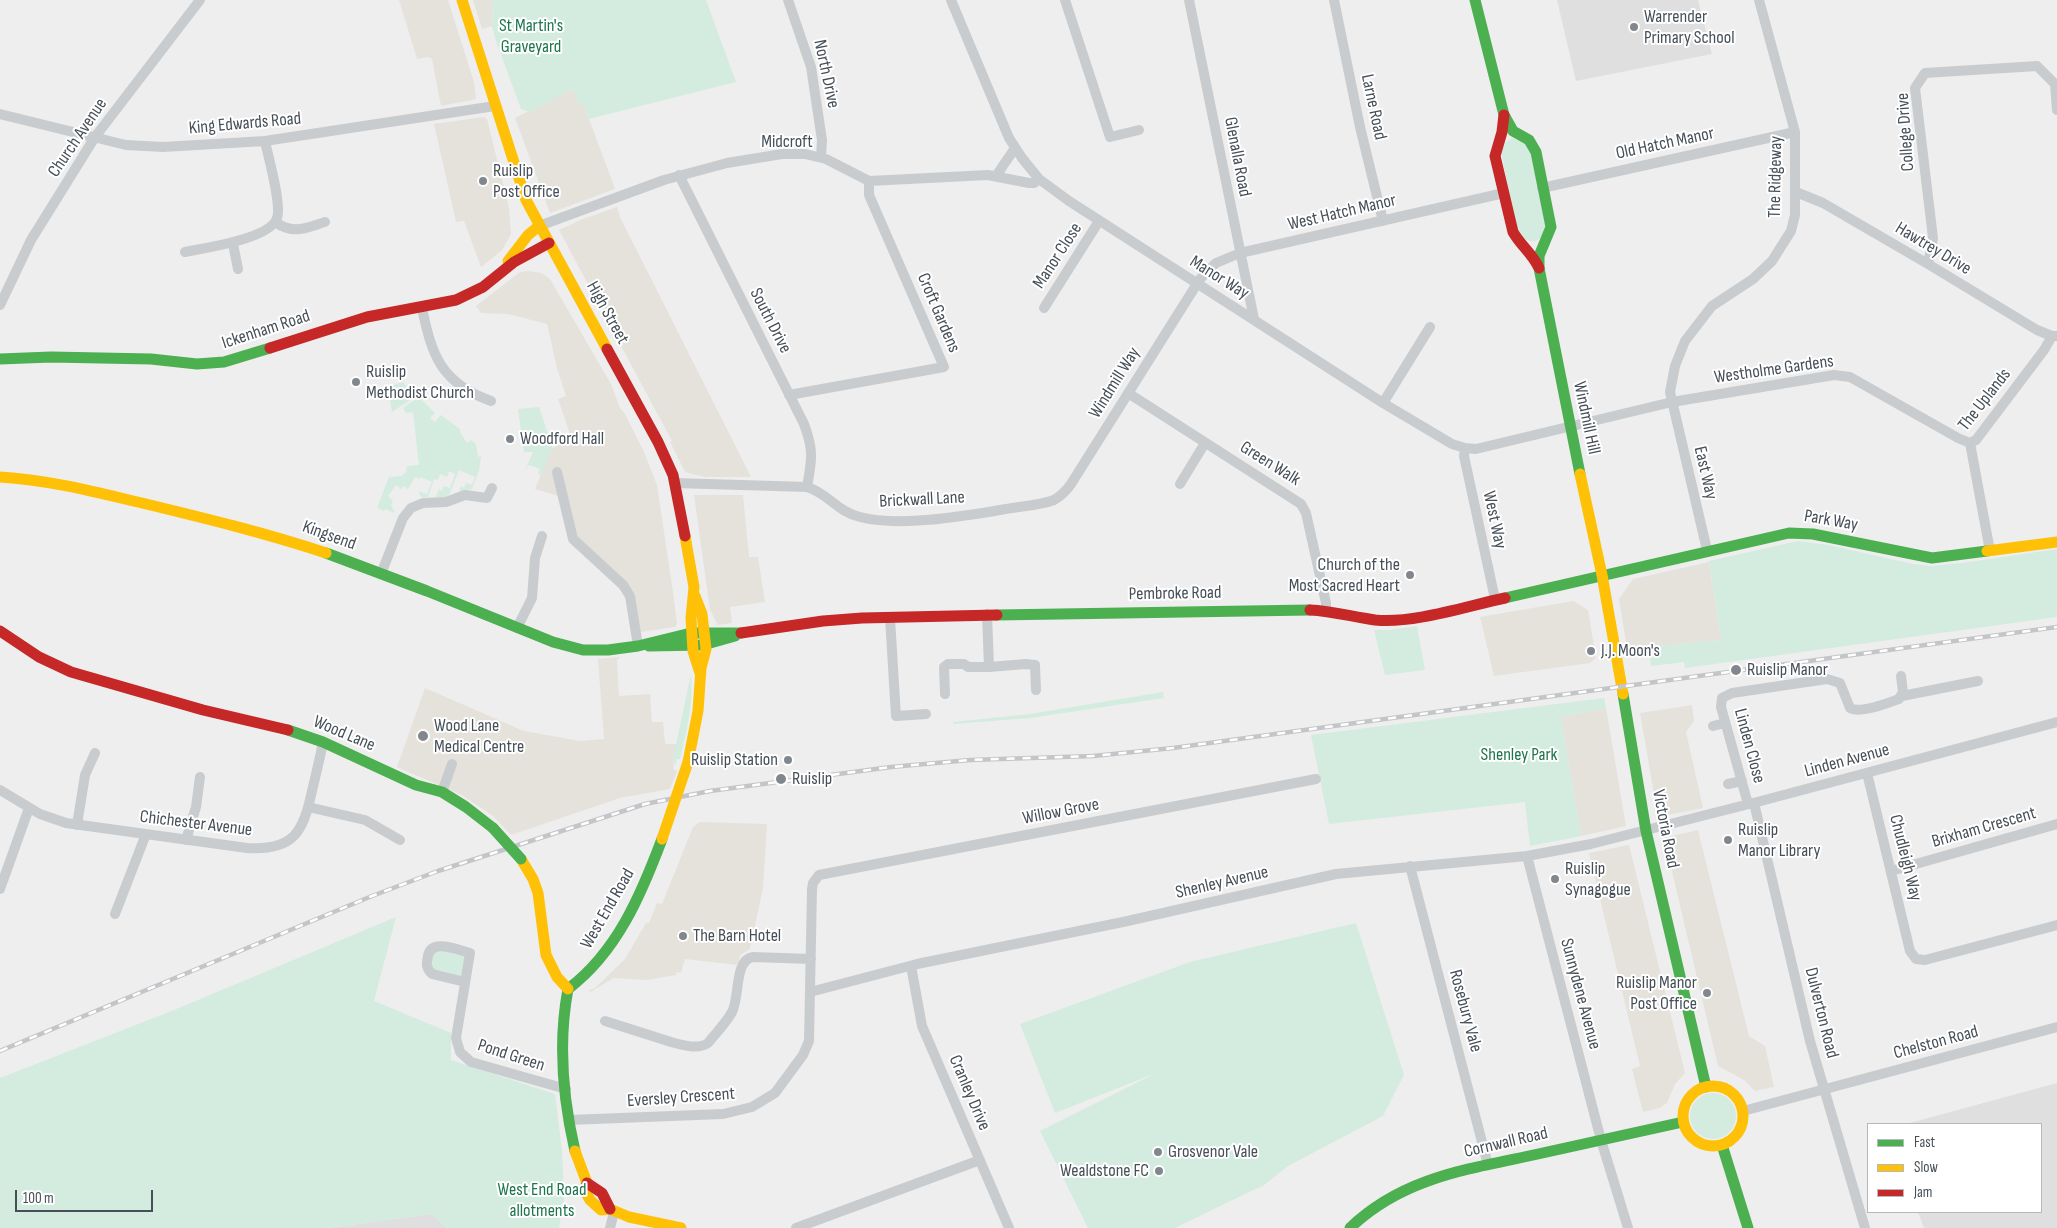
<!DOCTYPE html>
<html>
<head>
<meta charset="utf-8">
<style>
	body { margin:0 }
	#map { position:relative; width:2057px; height:1228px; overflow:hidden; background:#eee; font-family:"Sofia Sans Condensed",sans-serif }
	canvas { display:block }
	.legend { position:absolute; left:1867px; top:1123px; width:175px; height:90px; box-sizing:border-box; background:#fff; border:1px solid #b5b9bc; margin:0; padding:6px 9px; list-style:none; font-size:15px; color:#464f58 }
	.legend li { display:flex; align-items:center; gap:10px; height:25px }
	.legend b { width:25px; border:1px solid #b5b9bc }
	.scale { position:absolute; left:15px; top:1190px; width:138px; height:22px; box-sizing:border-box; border:2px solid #464f58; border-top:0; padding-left:6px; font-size:15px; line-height:18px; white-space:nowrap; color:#464f58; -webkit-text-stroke:4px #fff; paint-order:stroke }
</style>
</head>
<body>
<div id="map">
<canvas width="2057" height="1228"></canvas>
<ul class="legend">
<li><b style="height:6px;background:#4caf50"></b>Fast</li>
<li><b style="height:6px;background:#ffc107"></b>Slow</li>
<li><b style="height:6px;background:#c62828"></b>Jam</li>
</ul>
<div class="scale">100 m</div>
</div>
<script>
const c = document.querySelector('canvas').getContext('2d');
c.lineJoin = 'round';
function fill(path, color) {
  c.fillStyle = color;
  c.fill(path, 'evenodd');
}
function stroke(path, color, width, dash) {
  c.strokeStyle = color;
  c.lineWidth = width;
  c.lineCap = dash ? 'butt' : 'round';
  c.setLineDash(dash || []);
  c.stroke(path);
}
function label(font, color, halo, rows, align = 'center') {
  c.font = font + ' "Sofia Sans Condensed",sans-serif';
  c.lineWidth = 4;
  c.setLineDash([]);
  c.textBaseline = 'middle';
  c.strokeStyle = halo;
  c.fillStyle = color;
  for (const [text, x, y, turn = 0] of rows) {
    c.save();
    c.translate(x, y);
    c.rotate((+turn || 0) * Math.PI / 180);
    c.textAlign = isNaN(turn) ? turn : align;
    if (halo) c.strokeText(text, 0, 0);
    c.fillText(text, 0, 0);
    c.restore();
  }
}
fill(new Path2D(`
	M 399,0 L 448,0 L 474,82 L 476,99 L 441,106 L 432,59 L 428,57 L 417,59 Z
	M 473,0 L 493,0 L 492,26 L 482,29 Z
	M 573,89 L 579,104 L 583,103 L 615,189 L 550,213 L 515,118 Z
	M 484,117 L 487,119 L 509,208 L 511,234 L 502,250 L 481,267 L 464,221 L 456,222 L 434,124 Z
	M 617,207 L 620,217 L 751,477 L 704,477 L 685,472 L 670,442 L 672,441 L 559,230 L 583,219 Z
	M 529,271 L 541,273 L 550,279 L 611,384 L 620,408 L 625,414 L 644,452 L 657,485 L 674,599 L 677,624 L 675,627 L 640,632 L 633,591 L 578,540 L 566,495 L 558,496 L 535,489 L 551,450 L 559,443 L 557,437 L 563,434 L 565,438 L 570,434 L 558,399 L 566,396 L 557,368 L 547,324 L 508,314 L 481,313 L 476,306 L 520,272 Z
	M 694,495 L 743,495 L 749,557 L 758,557 L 765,602 L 730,607 L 732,623 L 718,625 L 710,610 Z
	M 1709,562 L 1721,640 L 1648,647 L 1648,651 L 1628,654 L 1619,599 L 1633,579 Z
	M 1573,601 L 1588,610 L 1596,658 L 1590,663 L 1494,676 L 1480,617 Z
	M 620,657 L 617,660 L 619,696 L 650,694 L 652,722 L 663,722 L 665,744 L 678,744 L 673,759 L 674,770 L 677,771 L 670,789 L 620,798 L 511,835 L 493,816 L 462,795 L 397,767 L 425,688 L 524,731 L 580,741 L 604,739 L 598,659 Z
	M 1692,705 L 1694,721 L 1686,732 L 1703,808 L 1658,817 L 1640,713 Z
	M 1606,708 L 1626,826 L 1581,836 L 1561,717 Z
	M 700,822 L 767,824 L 763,888 L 750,949 L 740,955 L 738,965 L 685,959 L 681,973 L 677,972 L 676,975 L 647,980 L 614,978 L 590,992 L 589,990 L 595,988 L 625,959 L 646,923 L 649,923 L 657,903 L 662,904 L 693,827 Z
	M 1698,830 L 1749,1036 L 1765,1046 L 1774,1087 L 1755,1091 L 1744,1080 L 1718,1066 L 1664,838 Z
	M 1629,845 L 1685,1073 L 1675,1084 L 1667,1103 L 1659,1108 L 1643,1112 L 1632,1069 L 1640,1066 L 1589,853 Z`), '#e4e2db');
fill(new Path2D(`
	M 1557,0 L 1698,0 L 1712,54 L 1576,81 Z
	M 2057,1083 L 2057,1228 L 1924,1228 L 1918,1212 L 2041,1212 L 2041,1124 L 1906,1124 Z
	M 432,1214 L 447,1228 L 327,1228 Z`), '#e0dfdf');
fill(new Path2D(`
	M 493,0 L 706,0 L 736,82 L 589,119 L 583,103 L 579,105 L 573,89 L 530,112 L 521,109 L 496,41 L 492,26 Z
	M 1512,138 L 1530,146 L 1547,227 C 1539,245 1530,245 1516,233 L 1501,150 L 1505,143 Z
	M 403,382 L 408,389 L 412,387 L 415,390 L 411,393 L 413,398 L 392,412 L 388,385 L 390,389 L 394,388 L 393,385 Z
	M 419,397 L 435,413 L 430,418 L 435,422 L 441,415 L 460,429 L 460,432 L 467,443 L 471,440 L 476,444 L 478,457 L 481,456 L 479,471 L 472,489 L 459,492 L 461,486 L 464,488 L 466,483 L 472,485 L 475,477 L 459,470 L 449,495 L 443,498 L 436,497 L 439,489 L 442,491 L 444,486 L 450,488 L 455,474 L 449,471 L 447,477 L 440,474 L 438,480 L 434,479 L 428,497 L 421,497 L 418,491 L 427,494 L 432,482 L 420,477 L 419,479 L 415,477 L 408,489 L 403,486 L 401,489 L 396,485 L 388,496 L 393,501 L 391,505 L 395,513 L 385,509 L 384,511 L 377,508 L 389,477 L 402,476 L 406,472 L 407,466 L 419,465 L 413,412 L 406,413 L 403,408 Z
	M 539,407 L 553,449 L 551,450 L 541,475 L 538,474 L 540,469 L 529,465 L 525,471 L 533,452 L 524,452 L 518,409 Z
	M 1798,541 L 1828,545 L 1913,564 L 1932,566 L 1962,563 L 2057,549 L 2057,617 L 1685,668 L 1684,662 L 1651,666 L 1648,647 L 1721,640 L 1709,561 Z
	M 1417,626 L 1425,670 L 1385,675 L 1374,630 L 1390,630 Z
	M 691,674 C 694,703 686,732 680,759 L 677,759 L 675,766 L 673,759 Z
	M 1163,692 L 1164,698 L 1030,718 L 954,724 L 953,722 L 1030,714 Z
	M 1604,698 L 1606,708 L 1561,717 L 1581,836 L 1530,846 L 1525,802 L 1329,824 L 1311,735 Z
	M 396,917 L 374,1001 L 451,1033 L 451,1060 L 555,1094 L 562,1151 L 564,1199 L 559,1228 L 447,1228 L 432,1214 L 327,1228 L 0,1228 L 0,1078 L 174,1010 Z
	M 1356,923 L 1404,1075 L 1383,1116 L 1288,1166 L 1263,1186 L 1249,1192 L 1175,1228 L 1088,1228 L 1040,1131 L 1156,1073 L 1055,1113 L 1020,1024 L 1190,962 Z
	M 431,949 L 470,953 L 465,982 L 432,974 Z
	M1690 1116a23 23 0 1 1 46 0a23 23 0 1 1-46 0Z`), '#d3ecdf');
stroke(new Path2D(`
	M 788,0 L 811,67 L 822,140 L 821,157
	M 951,0 L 1009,138 L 1022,158 L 1039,179 L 1069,201 L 1383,403 L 1452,444 L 1465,448 L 1476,449 L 1672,402 L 1834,375 L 1850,377 L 1958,438 L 1970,443
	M 1065,0 L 1110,137 L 1139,130
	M 1189,0 L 1254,319
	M 1334,0 L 1360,127 L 1383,221
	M 0,114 L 126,145 L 163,147 L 265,141 L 495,106
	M 679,175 L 804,424 C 814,451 812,459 807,487
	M 996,176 L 1015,148
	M 1542,188 L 1795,132
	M 1796,192 L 1823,203 L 1928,264 L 2037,330 L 2052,336 L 2057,336
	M 275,222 C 294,235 305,228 325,222
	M 539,226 L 664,180 L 727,163 L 782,154 L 805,154 L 826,159 L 869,181 L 988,175 L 1029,183 L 1034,183 L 1039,179
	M 233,244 L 238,269
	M 185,252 C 205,248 270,239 277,218 C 282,205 268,156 265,141
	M 1928,264 L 1933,238 L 1915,88 L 1925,73 L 2037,66 L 2055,84 L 2057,110
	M 0,305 L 31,240 L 95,137 L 200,0
	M 422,308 C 432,356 441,383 491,401
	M 1044,308 L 1099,221
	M 1128,393 L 1301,504 L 1306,513 L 1326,603 L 1326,610
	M 789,395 L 944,367 L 869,195 L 869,181
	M 1383,403 L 1430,327
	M 1970,443 L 1976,440 L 2044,350 L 2052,336
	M 1970,443 L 1990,551
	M 1465,448 L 1464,456 L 1495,599
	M 557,472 L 573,539 L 623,585 L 630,596 L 638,646
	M 675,483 L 807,487 C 829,494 836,511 860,517 C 901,528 970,515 1012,508 C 1026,506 1041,505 1054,500 C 1061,496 1066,491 1071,484 L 1200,279 L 1216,263 L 1240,253 L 1504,193
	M 1180,484 L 1205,443
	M 1707,550 L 1670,392 L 1675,366 L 1685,341 L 1712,306 L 1753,279 L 1772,261 L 1791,231 L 1795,215 L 1795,132 L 1759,0
	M 381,574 L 403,518 L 411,508 L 423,503 L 446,502 L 465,495 L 487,498 L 492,488
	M 890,618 L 896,716 L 926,714
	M 517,628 L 532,598 L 535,558 L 542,536
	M 989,667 L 1026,664 L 1035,665 L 1036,690
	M 945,694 L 944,667 L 948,664 L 964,664 L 968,667 L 989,667 L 987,614
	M 1902,696 L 1978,681
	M 1713,726 L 1725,723
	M 1867,773 L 1910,951 L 1916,959 L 1925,960 L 2057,925
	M 1728,784 L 1742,781
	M 0,790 L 40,814 L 66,823 L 247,848 C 294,851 303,832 312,791 C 316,774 320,758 323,742
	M 442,792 L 452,764
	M 1754,803 L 1810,1041 L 1865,1228
	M 1748,804 L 1721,707 L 1722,698 L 1732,693 L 1827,679 L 1840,683 L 1850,708 C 1860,714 1888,703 1899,699 L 1903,692 L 1901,676
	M 308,807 L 365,820 L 400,840
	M 77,825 L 85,775 L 95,753
	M 186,840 L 196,807 L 200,777
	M 1527,856 L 1601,1140 L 1628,1228
	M 1410,866 L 1488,1165
	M 1891,871 L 2057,824
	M 0,889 L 29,808
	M 115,914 L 146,834
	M 911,966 L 922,1026 L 1009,1228
	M 465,982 L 432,974 C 426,968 426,964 428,956 C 431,938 458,950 470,953 L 456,1038 L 460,1052 L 471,1062 L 566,1089
	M 810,992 L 917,964 L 1123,922 L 1336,874 L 1527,856 L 1591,844 L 1761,801 L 2057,722
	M 605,1021 L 671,1042 C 682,1045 698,1050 708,1043 C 716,1033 726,1023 732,1012 C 740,997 734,960 753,957 L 811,959
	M 1743,1111 L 2057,1027
	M 569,1120 L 723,1114 L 752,1107 L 775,1093 L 803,1055 L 809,1041 L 812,889 L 813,883 L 819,875 L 1316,779
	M 610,1228 L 614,1212
	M 796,1228 L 980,1160`), '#c9cccf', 10);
stroke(new Path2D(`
	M 1475,0 L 1504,115 L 1513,131 L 1529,140 L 1536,152 L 1551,227 L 1539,256 L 1539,268 L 1580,474
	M 0,359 L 51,357 L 151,359 L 197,364 L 224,362 L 270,348
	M 326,553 L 427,591 L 553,642 L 583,650 L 608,650 L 638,646 L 691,633 L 741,633
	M 1505,598 L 1789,533 L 1813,534 L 1932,558 L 1987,551
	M 997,615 L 1310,610
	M 649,646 L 703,645 L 735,636
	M 1623,694 L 1646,831 L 1706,1087
	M 288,730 L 323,742 L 416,785 L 442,792 L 466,807 L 493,828
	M 1722,1145 L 1748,1228
	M 575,1151 C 563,1099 558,1042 568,989 C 617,952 641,895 662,839
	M 1350,1228 C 1403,1177 1469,1169 1538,1154 C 1586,1143 1635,1133 1683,1122`), '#4caf50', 11);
stroke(new Path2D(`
	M 462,0 L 526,200 L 607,349
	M 508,261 L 528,235 L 539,226
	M 1580,474 L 1602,575 L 1623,694
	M 0,477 C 49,480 95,492 142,503 C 204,518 266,533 326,553
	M 685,536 L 694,587 L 691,618 L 693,651 L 700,673
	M 1987,551 L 2057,542
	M 688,762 L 698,711 L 701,668 L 706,649 L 702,614 L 695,596
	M 521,859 L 533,879 L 538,893 L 546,955 L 557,977 L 568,989
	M1683 1116a30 30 0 1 1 60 0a30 30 0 1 1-60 0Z
	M 575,1151 L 587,1183 L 584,1189 L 590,1200 L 601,1210 L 610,1209 L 629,1217 L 681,1228`), '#ffc107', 11);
stroke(new Path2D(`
	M 1504,115 L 1502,132 L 1495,156 L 1513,232 C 1521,246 1532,253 1539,268
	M 270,348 L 367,317 L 456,300 L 483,287 L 514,262 L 549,243
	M 607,349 L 658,442 L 673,475 L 685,536
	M 1310,610 C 1332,611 1353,617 1375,620 C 1413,624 1467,606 1505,598
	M 0,631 L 39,657 L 71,672 L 203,710 L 288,730
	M 741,633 L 823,621 L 862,618 L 997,615
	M 587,1183 L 602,1193 L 610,1209`), '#c62828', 11);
const rail = new Path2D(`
	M 0,1051 L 372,896 L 438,871 L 645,804 L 710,791 L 891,767 L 970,760 L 1093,756 L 1173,748 L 2057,627`);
stroke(rail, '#c4c5c8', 4.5);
stroke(rail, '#fff', 2.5, [8]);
stroke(new Path2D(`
	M 493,828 L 521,859`), '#4caf50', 11);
stroke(new Path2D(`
	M 662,839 L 688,762`), '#ffc107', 11);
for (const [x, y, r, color] of [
	[1634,27,5,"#81878c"],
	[483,181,5,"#81878c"],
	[356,382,5,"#81878c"],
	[510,439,5,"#81878c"],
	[1410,575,5,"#81878c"],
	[1591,651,5,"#81878c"],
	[1736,670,6,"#81878c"],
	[423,736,6,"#81878c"],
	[788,760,5,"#81878c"],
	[781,779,6,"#81878c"],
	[1728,840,5,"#81878c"],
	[1555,879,5,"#81878c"],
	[683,936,5,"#81878c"],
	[1707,993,5,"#81878c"],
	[1158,1152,5,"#81878c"],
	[1159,1171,5,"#81878c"]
]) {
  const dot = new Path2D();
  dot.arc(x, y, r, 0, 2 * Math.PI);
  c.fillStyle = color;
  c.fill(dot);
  stroke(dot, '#fff', 2);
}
label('18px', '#464f58', '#fff', [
	["Warrender",1644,17],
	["Primary School",1644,38],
	["Ruislip",493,171],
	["Post Office",493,192],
	["Ruislip",366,372],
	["Methodist Church",366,393],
	["Woodford Hall",520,439],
	["Church of the",1400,565,"right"],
	["Most Sacred Heart",1400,586,"right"],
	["J.J. Moon's",1601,651],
	["Ruislip Manor",1747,670],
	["Wood Lane",434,726],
	["Medical Centre",434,747],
	["Ruislip Station",778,760,"right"],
	["Ruislip",792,779],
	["Ruislip",1738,830],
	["Manor Library",1738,851],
	["Ruislip",1565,869],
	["Synagogue",1565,890],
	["The Barn Hotel",693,936],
	["Ruislip Manor",1697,983,"right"],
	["Post Office",1697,1004,"right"],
	["Grosvenor Vale",1168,1152],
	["Wealdstone FC",1149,1171,"right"]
], 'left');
label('18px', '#1d744f', '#fff', [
	["St Martin's",531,26],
	["Graveyard",531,47],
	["Shenley Park",1519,755],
	["West End Road",542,1190],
	["allotments",542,1211]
]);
label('18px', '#464f58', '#fff', [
	["North Drive",826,74,78],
	["Larne Road",1373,107,78],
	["King Edwards Road",245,124,-5],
	["College Drive",1906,132,-94],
	["Church Avenue",78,138,-56],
	["Midcroft",787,142],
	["Old Hatch Manor",1665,144,-12],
	["Glenalla Road",1237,157,79],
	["The Ridgeway",1776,177,-89],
	["West Hatch Manor",1342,213,-13],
	["Hawtrey Drive",1933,249,31],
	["Manor Close",1058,256,-57],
	["Manor Way",1219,278,32],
	["High Street",607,313,61],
	["Croft Gardens",938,313,67],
	["South Drive",770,321,63],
	["Ickenham Road",266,330,-18],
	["Westholme Gardens",1774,370,-8],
	["Windmill Way",1115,383,-58],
	["The Uplands",1985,400,-52],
	["Windmill Hill",1586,418,78],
	["Green Walk",1270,464,32],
	["East Way",1705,473,77],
	["Brickwall Lane",922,500,-3],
	["West Way",1494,520,78],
	["Park Way",1831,521,10],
	["Kingsend",329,536,20],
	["Pembroke Road",1175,594,-1],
	["Wood Lane",344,734,23],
	["Linden Close",1749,746,75],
	["Linden Avenue",1847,761,-15],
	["Willow Grove",1061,812,-11],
	["Chichester Avenue",196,824,7],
	["Brixham Crescent",1984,828,-16],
	["Victoria Road",1665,829,79],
	["Chudleigh Way",1905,858,76],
	["Shenley Avenue",1222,883,-13],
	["West End Road",608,909,-60],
	["Sunnydene Avenue",1580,994,75],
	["Rosebury Vale",1465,1011,75],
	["Dulverton Road",1821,1013,76],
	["Chelston Road",1936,1043,-15],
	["Pond Green",511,1056,18],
	["Cranley Drive",969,1093,67],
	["Eversley Crescent",681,1098,-4],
	["Cornwall Road",1506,1143,-13]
]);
</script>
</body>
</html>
